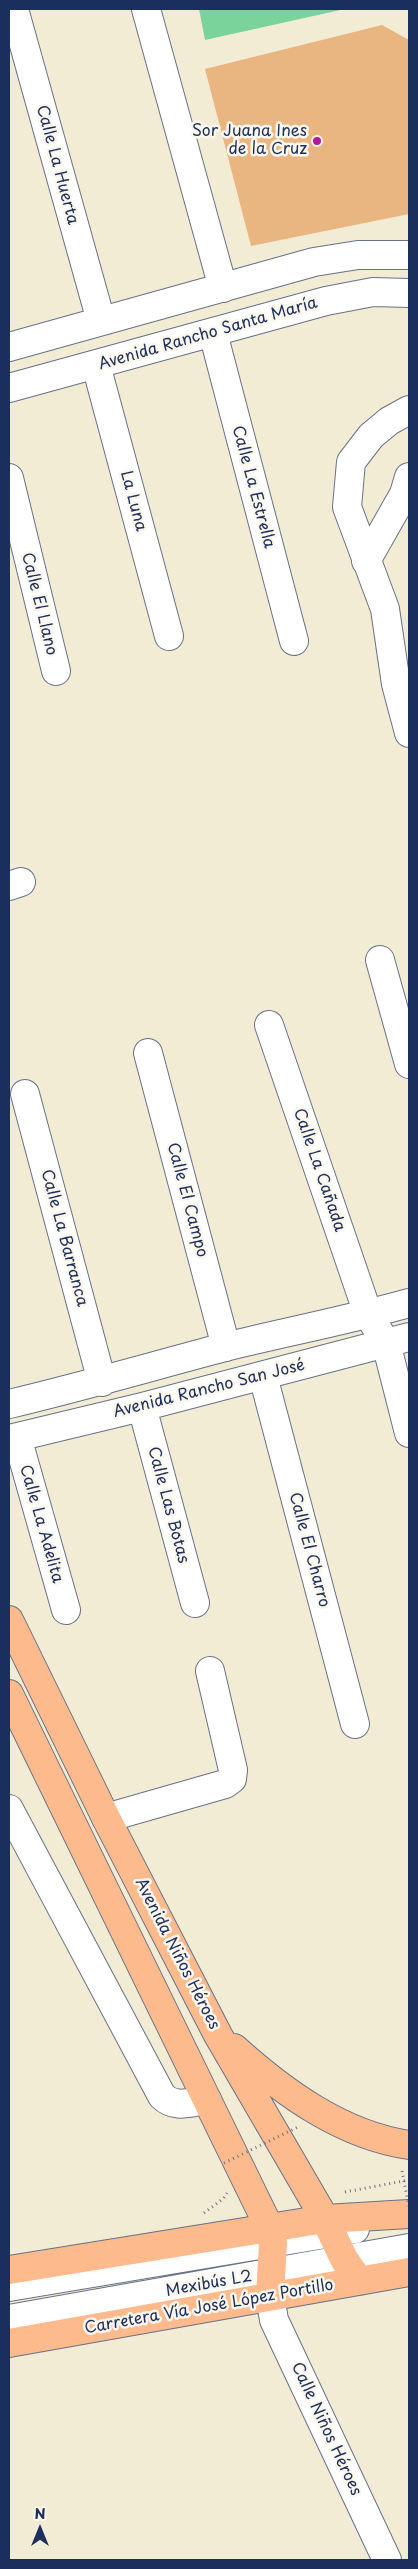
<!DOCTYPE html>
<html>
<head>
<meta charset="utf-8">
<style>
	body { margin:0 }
	#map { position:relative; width:418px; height:2569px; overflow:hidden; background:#f3ecd5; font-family:"Playpen Sans",sans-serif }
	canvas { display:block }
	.frame { position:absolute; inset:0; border:10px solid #1b2f5e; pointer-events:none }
	.north { position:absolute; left:15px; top:2504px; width:50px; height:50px; -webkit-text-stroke:4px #fbf7ec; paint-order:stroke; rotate:0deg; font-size:14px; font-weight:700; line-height:20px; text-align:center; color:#1b2f5e }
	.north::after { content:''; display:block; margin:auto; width:18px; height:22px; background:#1b2f5e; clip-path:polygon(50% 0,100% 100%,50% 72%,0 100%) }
</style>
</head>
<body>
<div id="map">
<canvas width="418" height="2569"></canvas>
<div class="frame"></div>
<div class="north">N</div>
</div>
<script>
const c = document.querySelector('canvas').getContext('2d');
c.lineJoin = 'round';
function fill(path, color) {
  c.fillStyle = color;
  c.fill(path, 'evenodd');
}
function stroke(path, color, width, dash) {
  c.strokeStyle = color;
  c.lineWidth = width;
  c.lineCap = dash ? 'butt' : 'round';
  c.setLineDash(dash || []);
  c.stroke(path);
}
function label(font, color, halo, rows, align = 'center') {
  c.font = font + ' "Playpen Sans",sans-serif';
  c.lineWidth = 5;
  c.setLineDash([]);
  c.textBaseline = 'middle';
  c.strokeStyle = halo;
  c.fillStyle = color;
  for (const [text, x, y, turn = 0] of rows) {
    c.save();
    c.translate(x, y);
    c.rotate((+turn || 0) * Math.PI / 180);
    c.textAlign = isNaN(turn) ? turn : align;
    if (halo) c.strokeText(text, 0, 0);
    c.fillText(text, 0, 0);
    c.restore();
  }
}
fill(new Path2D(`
	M 199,9 L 345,9 L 205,40 Z`), '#79d39a');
fill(new Path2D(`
	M 382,25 L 409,40 L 409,214 L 251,246 L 205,69 Z`), '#e9b682');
const minor = new Path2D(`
	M 14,9 L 101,321
	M 146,9 L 223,288
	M 213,333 L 294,641
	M 9,347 L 314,262 L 358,255 L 409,255
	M 96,365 L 169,636
	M 9,388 L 326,301 L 373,292 L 409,293
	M 409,410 L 389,421 L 371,436 L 351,462 L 347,507 L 385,609 L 396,684 L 409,733
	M 9,478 L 56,671
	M 366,561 L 404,494 L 409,477
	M 9,886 L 21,882
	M 380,960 L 409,1064
	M 269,1025 L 368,1314 L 386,1343 L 409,1433
	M 148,1053 L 226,1347
	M 25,1094 L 102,1382
	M 263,1376 L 355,1724
	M 9,1404 C 81,1387 153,1366 225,1347 C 286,1332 348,1320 409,1303
	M 142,1407 L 195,1603
	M 17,1437 L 66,1610
	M 9,1439 L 142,1407 L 409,1337
	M 9,1809 L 162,2096 C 175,2109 190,2102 207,2100
	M 106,1818 L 225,1784 L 232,1779 L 233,1770 L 210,1671
	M 9,2287 L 355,2229
	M 270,2296 L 274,2320 L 387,2560
	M 9,2319 L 409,2248`);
const major = new Path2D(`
	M 9,1620 L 106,1818 L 218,2035 L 325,2219 L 344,2259 L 359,2281
	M 9,1694 L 270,2229 L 273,2243 L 270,2296
	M 234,2048 C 284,2093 342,2135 409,2145
	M 9,2270 L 325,2219 L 409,2214
	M 9,2343 L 409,2272`);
stroke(minor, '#677188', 30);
stroke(major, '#677188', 30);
stroke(new Path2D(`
	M 345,2192 L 409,2180
	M 204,2213 L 224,2198 L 227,2193`), '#677188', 3, [1, 4]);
stroke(minor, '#fff', 28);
stroke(major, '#fcba8d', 28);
stroke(new Path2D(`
	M 224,2163 L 298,2127
	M 402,2171 L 409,2207`), '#677188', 3, [1, 4]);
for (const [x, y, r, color] of [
	[317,141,5,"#b5179e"]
]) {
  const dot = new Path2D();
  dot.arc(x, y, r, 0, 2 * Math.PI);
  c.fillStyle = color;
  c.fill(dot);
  stroke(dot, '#fbf7ec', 2);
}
label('16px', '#1b2f5e', '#fbf7ec', [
	["Sor Juana Ines",307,132],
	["de la Cruz",307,150]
], 'right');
label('16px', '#1b2f5e', '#fbf7ec', [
	["Calle La Huerta",57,165,75],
	["Avenida Rancho Santa María",208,334,-16],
	["Calle La Estrella",253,487,75],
	["La Luna",133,501,75],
	["Calle El Llano",39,604,76],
	["Calle La Cañada",319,1170,71],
	["Calle El Campo",187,1200,75],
	["Calle La Barranca",64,1238,75],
	["Avenida Rancho San José",209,1389,-14],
	["Calle Las Botas",168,1505,75],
	["Calle La Adelita",41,1524,74],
	["Calle El Charro",309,1550,75],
	["Avenida Niños Héroes",177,1954,63],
	["Mexibús L2",209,2284,-10],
	["Carretera Vía José López Portillo",209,2307,-10],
	["Calle Niños Héroes",326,2429,65]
]);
</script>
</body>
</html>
